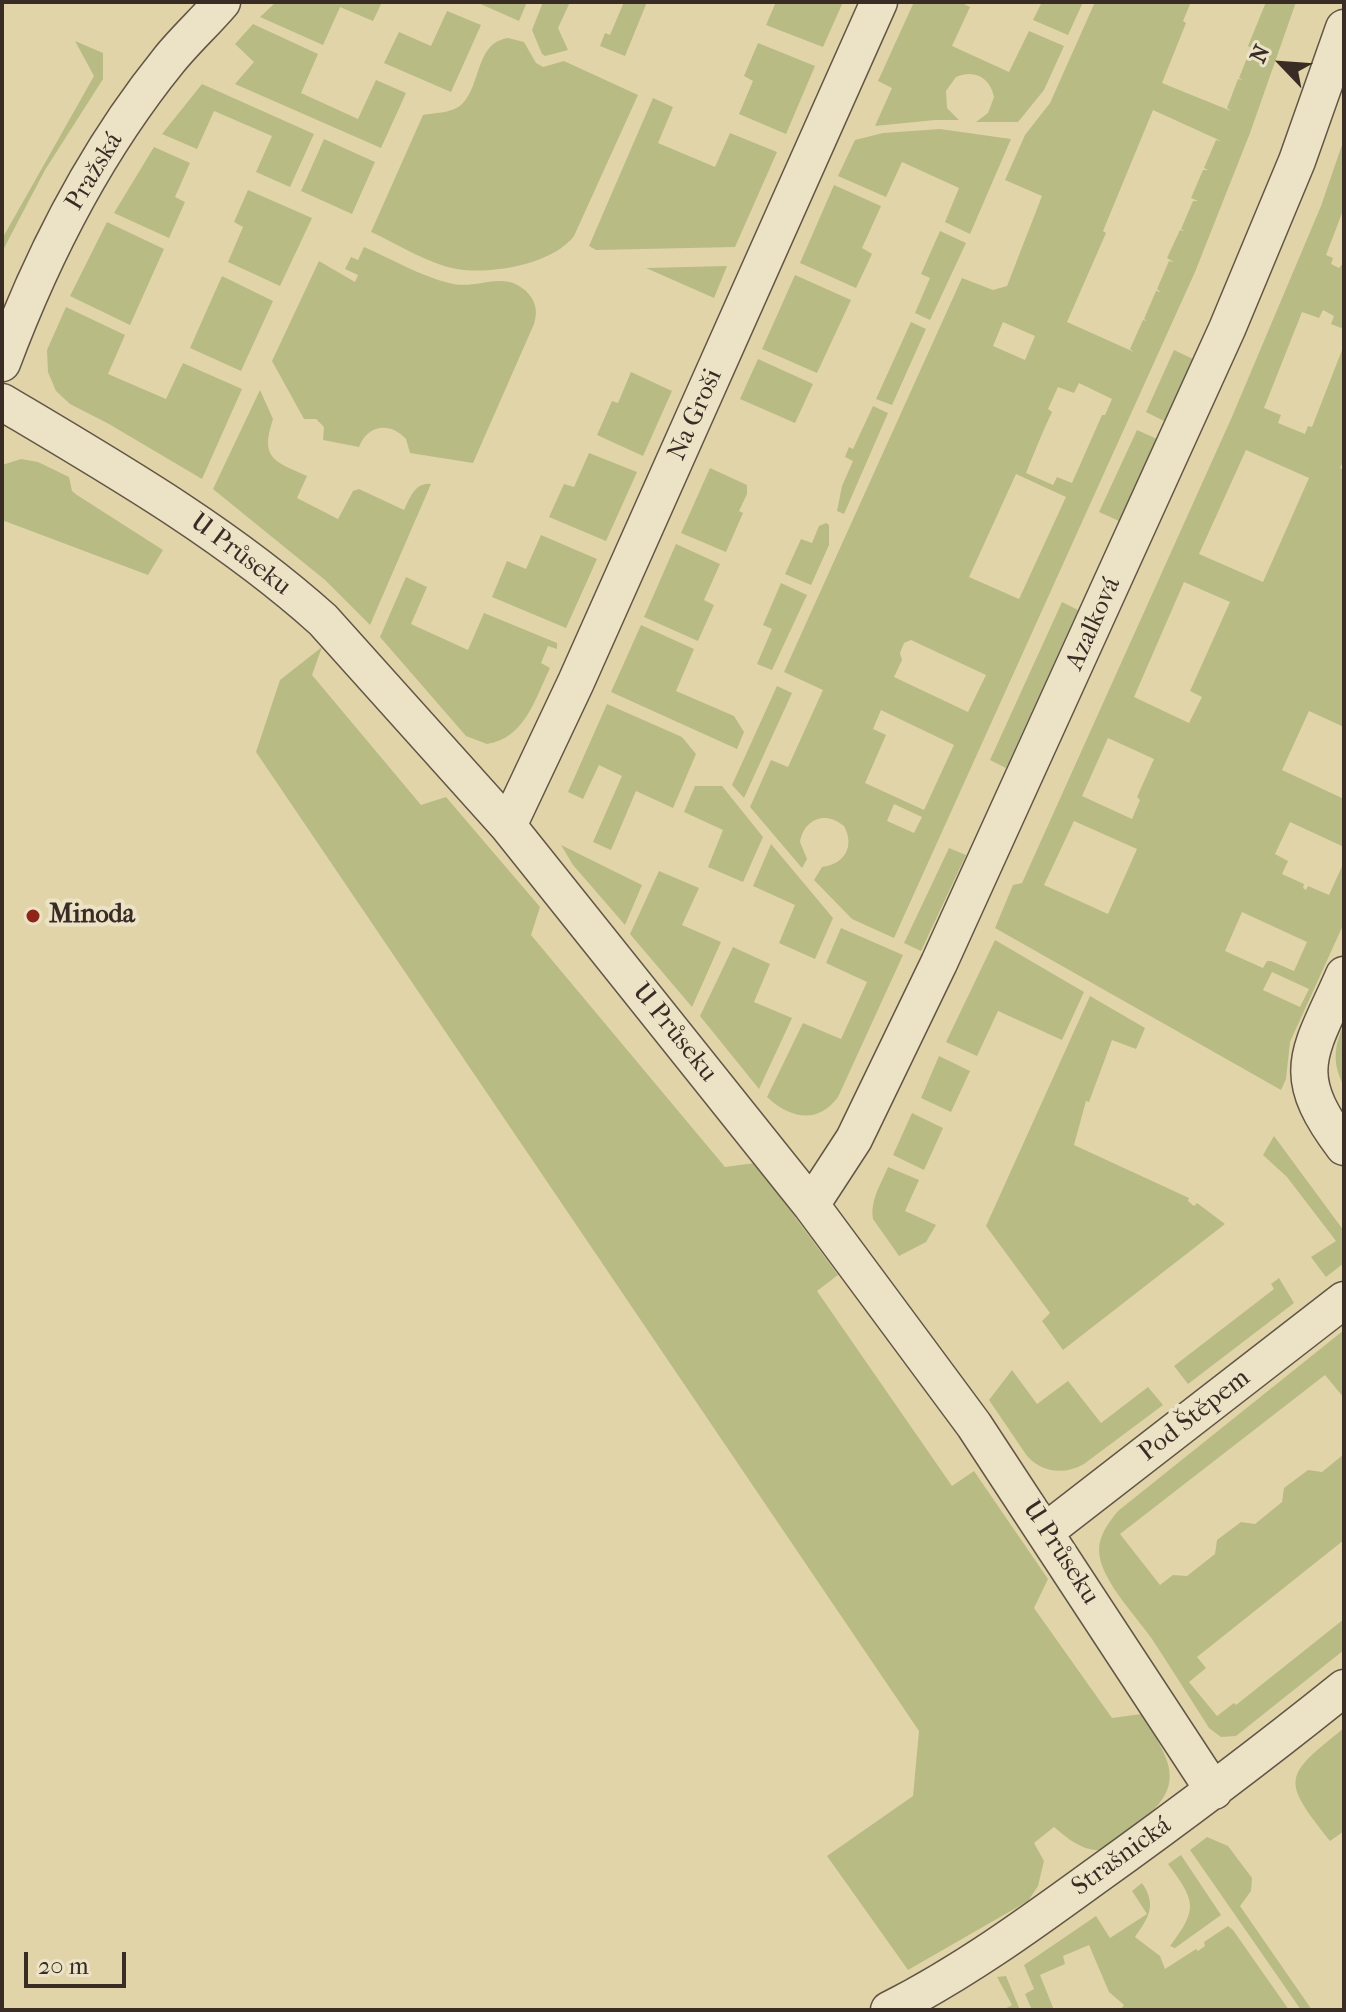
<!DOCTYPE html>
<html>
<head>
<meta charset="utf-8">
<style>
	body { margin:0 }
	#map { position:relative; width:1346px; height:2012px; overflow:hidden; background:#e2d4a9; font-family:"IM FELL French Canon",serif }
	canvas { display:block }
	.frame { position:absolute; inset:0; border:4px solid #382c25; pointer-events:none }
	.north { position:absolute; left:1242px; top:24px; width:80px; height:80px; -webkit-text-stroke:6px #ece3c7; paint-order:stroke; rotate:295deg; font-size:22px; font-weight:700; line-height:32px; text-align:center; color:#382c25 }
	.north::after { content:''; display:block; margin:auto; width:28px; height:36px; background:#382c25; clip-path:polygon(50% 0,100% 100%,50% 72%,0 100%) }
	.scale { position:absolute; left:24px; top:1952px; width:102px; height:36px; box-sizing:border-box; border:4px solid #382c25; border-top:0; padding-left:10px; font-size:24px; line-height:28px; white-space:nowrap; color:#382c25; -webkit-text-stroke:6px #ece3c7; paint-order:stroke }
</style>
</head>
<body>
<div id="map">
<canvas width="1346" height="2012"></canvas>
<div class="frame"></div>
<div class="north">N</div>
<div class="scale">20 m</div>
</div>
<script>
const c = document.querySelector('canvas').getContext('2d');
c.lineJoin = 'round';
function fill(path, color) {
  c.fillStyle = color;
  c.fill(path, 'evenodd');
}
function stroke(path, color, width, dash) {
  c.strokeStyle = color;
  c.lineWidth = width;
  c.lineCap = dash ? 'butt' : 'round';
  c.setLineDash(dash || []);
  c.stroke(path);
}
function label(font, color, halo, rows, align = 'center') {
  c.font = font + ' "IM FELL French Canon",serif';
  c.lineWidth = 8;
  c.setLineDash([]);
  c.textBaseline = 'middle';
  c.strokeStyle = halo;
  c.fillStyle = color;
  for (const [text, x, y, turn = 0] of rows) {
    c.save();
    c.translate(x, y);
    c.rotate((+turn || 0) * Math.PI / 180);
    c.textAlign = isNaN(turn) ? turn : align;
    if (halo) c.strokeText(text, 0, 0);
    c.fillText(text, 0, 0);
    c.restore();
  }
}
fill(new Path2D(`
	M 276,2 L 382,2 L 373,21 L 340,7 L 323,45 L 260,17 Z
	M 476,2 L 527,2 L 519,21 Z
	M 543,2 L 570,2 L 558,28 L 568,50 L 545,56 L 542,54 L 532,30 Z
	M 624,2 L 647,2 L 625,56 L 600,46 L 605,33 L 610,35 Z
	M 776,2 L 843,2 L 823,47 L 766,25 Z
	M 914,2 L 960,2 L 970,7 L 952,46 L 1009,72 L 1029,31 L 1064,46 L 1044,90 L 1018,122 L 976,122 L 988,113 L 994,97 C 990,77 974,69 956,77 L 946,91 L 947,108 L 959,120 L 935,120 L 875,126 L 892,88 L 878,81 Z
	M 1042,2 L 1083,2 L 1068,35 L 1033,20 Z
	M 1095,2 L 1191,2 L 1183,21 L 1186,23 L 1162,83 L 1231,111 L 1227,108 L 1238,79 L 1243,80 L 1239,78 L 1251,48 L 1248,46 L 1266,2 L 1296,2 L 1250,133 L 1195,272 L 894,938 L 852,919 L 814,880 L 822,867 C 845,864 855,846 844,826 C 825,810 804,819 800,842 L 807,859 L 802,868 L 750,807 L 771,760 L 788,767 L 823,690 L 784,672 L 962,278 L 993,290 L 1007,286 L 1042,196 L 1005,180 L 1025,135 L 1050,103 ZM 1153,110 L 1221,141 L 1216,140 L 1204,168 L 1208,170 L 1203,170 L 1191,198 L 1198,201 L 1193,201 L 1181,229 L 1185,231 L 1180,230 L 1167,258 L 1174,262 L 1169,261 L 1157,289 L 1161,292 L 1156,291 L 1144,319 L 1147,321 L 1143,320 L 1130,349 L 1134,352 L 1067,322 L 1106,233 L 1103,231 ZM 1003,322 L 1035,336 L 1025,360 L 993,346 ZM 1079,383 L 1112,399 L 1105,415 L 1102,415 L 1072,483 L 1057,477 L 1053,485 L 1026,473 C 1034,453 1042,433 1052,412 L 1048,409 L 1058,387 L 1074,393 ZM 1016,474 L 1066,497 L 1019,599 L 969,577 ZM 911,640 L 986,675 L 968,712 L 894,677 L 902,660 L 900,653 L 904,643 ZM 881,710 L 954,745 L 924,810 L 865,783 L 886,735 L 873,729 ZM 894,804 L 922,817 L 914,833 L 887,821 Z
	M 447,11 L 481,25 L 451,92 L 384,63 L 399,32 L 431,46 Z
	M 253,24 L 318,54 L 301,93 L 358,119 L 376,80 L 406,93 L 381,148 L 235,84 L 254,62 L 235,44 Z
	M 508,38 L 524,42 L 536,63 L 543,67 L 564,61 L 638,95 L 574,236 C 553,264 491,275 457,269 C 428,264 398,244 371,232 L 423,115 C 434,113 450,113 460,106 C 482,88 474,43 508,38 Z
	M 75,41 L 103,53 L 103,79 L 45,170 L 2,252 L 2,239 L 94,76 Z
	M 758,43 L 815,66 L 786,134 L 739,114 L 753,81 L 744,76 Z
	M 202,84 L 314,134 L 290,187 L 256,172 L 272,136 L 214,111 L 197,149 L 162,134 Z
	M 653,98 L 673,107 L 658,143 L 715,167 L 730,133 L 777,152 L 735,247 L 596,250 L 589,246 Z
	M 940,129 L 1011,139 L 970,234 L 945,222 L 959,188 L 902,162 L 886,197 L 838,176 L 855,140 L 883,133 Z
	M 324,139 L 375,162 L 352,214 L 301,191 Z
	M 1344,139 L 1344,208 L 1326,255 L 1333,258 L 1331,264 L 1339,268 L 1344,262 L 1344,329 L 1331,324 L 1334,316 L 1323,310 L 1319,318 L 1302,312 L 1264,408 L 1281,415 L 1278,423 L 1305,434 L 1308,426 L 1312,427 L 1344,345 L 1344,459 L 1340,468 L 1344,470 L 1344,727 L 1309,711 L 1282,770 L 1344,799 L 1344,847 L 1290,822 L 1275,854 L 1288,861 L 1282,874 L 1304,884 L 1303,888 L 1306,890 L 1308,886 L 1329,895 L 1344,862 L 1344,923 L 1290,1042 L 1286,1079 L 1281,1090 L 995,928 L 1013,885 L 1022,883 L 1231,419 L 1321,206 ZM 1246,450 L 1309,478 L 1263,582 L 1199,554 ZM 1184,582 L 1230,602 L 1190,691 L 1202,697 L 1189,723 L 1134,697 ZM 1108,738 L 1154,759 L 1137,797 L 1140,800 L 1132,819 L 1082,796 ZM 1074,821 L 1137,849 L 1108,914 L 1044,885 ZM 1242,912 L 1307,942 L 1294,971 L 1271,961 L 1267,961 L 1263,968 L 1225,951 ZM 1272,972 L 1309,989 L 1300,1007 L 1263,990 Z
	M 154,147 L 190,163 L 175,197 L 185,202 L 169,238 L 114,213 Z
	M 834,185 L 881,206 L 862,248 L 872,254 L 856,288 L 800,263 Z
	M 248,190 L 312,218 L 280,286 L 228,262 L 243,227 L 234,222 Z
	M 107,222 L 164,249 L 130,325 L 70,296 Z
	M 940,231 L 966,243 L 930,320 L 915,313 L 930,278 L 921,274 Z
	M 364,247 C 392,259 420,276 449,283 C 477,291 502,269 526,291 C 536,301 538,311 534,324 L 473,463 L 410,453 L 406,439 C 390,421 367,425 359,447 L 323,440 L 324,427 L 316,419 L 304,419 L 272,361 L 319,261 L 355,282 L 358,275 L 345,269 L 351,257 L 358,260 Z
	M 727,266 L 714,298 L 646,268 Z
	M 795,275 L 851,300 L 817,373 L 762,349 Z
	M 222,276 L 273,301 L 241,371 L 190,348 Z
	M 66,307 L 125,335 L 108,374 L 166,399 L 183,363 L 242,389 L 202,479 L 109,424 L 70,404 L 56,391 L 48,372 L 47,350 Z
	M 911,322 L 926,329 L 892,405 L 876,399 Z
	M 1174,350 L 1193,359 L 1164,421 L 1146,412 Z
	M 758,359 L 813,384 L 795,423 L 740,399 Z
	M 631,372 L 672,391 L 643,456 L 597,435 L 612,401 L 618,403 Z
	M 260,390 L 273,419 C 260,458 273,461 307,476 L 297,498 L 338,519 L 353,491 L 359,489 L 404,510 C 410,498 415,482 431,484 L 370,625 L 325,580 L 213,489 Z
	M 873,406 L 888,413 L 844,514 L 837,511 L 842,486 L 853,461 L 845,457 L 849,447 L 853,449 Z
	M 1137,430 L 1157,439 L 1119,521 L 1099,512 Z
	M 589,453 L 637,472 L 606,541 L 549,517 L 564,484 L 574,487 Z
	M 21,459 L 38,462 L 69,477 L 72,491 L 77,495 L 163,550 L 148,575 L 2,520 L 2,465 Z
	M 710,468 L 747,485 L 747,494 L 739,511 L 743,513 L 726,552 L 681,533 Z
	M 826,523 L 829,525 L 829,545 L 811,585 L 785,574 L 801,539 L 812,543 L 819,526 Z
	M 541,535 L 597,559 L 566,628 L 492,597 L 507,561 L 526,569 Z
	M 676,544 L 720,564 L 704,600 L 714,605 L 698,641 L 644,617 Z
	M 406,577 L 427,587 L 411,624 L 468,650 L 484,613 L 557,643 L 557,649 L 548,646 L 541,663 L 550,668 C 535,699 525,738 487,744 L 466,736 L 380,637 Z
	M 781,583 L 807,595 L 772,670 L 757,664 L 772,629 L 763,625 Z
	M 1062,602 L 1078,610 L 1006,768 L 990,760 Z
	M 641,625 L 694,649 L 676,691 L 734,716 L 744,732 L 737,749 L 611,692 Z
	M 322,647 L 312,675 L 421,805 L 446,797 L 540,907 L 531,935 L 725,1167 L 755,1163 L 838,1275 L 817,1291 L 952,1486 L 974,1471 L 1048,1579 L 1034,1608 L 1112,1718 L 1141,1714 C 1171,1761 1189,1786 1136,1825 C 1125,1834 1113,1844 1100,1850 C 1082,1851 1067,1838 1054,1827 L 1034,1843 L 1044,1861 L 1038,1886 L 1028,1901 L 908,1970 L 827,1856 L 913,1796 L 919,1731 L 256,752 L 280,680 Z
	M 777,686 L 792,693 L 744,798 L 732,785 Z
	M 607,704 L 682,737 L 696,754 L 673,808 L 636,791 L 611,850 L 593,842 L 622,776 L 599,765 L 583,799 L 568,792 Z
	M 695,786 L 722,786 L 763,837 L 743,882 L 708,867 L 723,830 L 684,812 Z
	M 771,844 L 833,918 L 815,959 L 779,943 L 795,905 L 753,886 Z
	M 561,845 L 642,885 L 625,925 L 573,865 Z
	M 949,848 L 966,855 L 921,951 L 904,943 Z
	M 659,871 L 699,888 L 682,925 L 721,942 L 692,1007 L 630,934 Z
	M 841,928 L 903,955 L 838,1097 C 818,1125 789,1118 767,1097 L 803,1023 L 841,1039 L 867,982 L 826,963 Z
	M 995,940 L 1084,992 L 1062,1040 L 998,1011 L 977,1056 L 946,1042 Z
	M 733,947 L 770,964 L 754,1002 L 792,1018 L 759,1089 L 700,1016 Z
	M 1090,996 L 1145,1028 L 1136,1049 L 1112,1040 L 1089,1102 L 1086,1101 L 1074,1145 L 1189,1198 L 1188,1201 L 1194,1206 L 1197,1203 L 1225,1224 L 1063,1350 L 1042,1321 L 1050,1313 L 986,1226 Z
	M 1344,1024 L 1344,1086 C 1332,1064 1334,1046 1344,1024 Z
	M 939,1056 L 970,1071 L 951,1112 L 921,1098 Z
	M 912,1113 L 943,1128 L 924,1170 L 893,1155 Z
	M 1274,1136 L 1344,1231 L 1344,1263 L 1326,1277 L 1311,1257 L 1336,1241 L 1287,1177 L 1263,1155 Z
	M 888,1167 L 919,1180 L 905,1211 L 936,1225 L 926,1242 L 899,1256 L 873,1219 C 870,1200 881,1184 888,1167 Z
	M 1279,1278 L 1294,1303 L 1188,1384 L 1174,1366 L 1274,1289 L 1271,1284 Z
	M 1344,1330 L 1344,1398 L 1325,1375 L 1120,1534 L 1160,1585 L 1173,1575 L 1187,1576 L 1215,1554 L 1217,1540 L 1241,1522 L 1255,1524 L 1282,1502 L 1284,1488 L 1308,1470 L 1322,1472 L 1344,1454 L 1344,1540 L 1197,1657 L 1206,1668 L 1189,1682 L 1217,1716 L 1234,1703 L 1236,1705 L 1344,1619 L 1344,1650 L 1236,1736 L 1221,1737 L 1209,1728 C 1190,1698 1171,1668 1152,1639 C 1136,1616 1099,1578 1099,1550 C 1099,1535 1109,1522 1118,1511 Z
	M 1012,1370 L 1037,1404 L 1068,1381 L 1101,1423 L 1148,1387 L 1163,1405 L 1084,1464 C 1065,1475 1042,1473 1027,1456 L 989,1400 Z
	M 1344,1728 L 1344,1831 L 1330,1841 C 1281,1779 1283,1777 1344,1728 Z
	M 1207,1837 L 1228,1846 L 1252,1878 L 1251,1891 L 1240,1906 L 1312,2010 L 1301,2010 L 1190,1850 Z
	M 1181,1855 L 1221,1915 L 1175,1948 L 1170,1946 C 1199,1908 1195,1901 1168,1864 Z
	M 1142,1883 C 1157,1905 1149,1917 1135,1937 L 1160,1956 L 1165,1969 L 1196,1949 L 1198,1951 L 1205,1946 L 1204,1942 L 1228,1926 L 1233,1930 L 1289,2010 L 1120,2010 L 1124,2005 L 1109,1992 L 1089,1945 L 1063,1956 L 1065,1964 L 1040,1975 L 1054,2010 L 1032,2010 L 1025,1994 L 1034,1989 L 1024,1965 L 1096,1916 L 1110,1938 L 1147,1914 L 1132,1891 Z
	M 1006,1976 L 1020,2010 L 1003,2010 L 1012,2005 L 997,1977 Z`), '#b8bb84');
const street = new Path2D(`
	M 2,363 C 42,256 96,150 169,60 C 185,40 205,22 222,2
	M 2,402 C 113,468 226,533 323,620 L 508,826 L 811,1205 L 974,1425 L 1214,1791
	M 508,826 L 576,682 L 879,2
	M 1344,975 C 1310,1053 1287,1072 1344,1147
	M 811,1205 L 854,1139 L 939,963 L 1227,329 L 1297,161 L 1344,28
	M 1046,1531 L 1344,1300
	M 889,2010 C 962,1973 1027,1926 1093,1878 C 1178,1817 1262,1754 1344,1688`);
stroke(street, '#625646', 39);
stroke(street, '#ece3c7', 36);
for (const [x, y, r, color] of [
	[33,916,8,"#8f2418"]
]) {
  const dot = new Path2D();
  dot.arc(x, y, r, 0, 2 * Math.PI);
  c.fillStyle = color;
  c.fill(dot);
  stroke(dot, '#ece3c7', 3);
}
label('26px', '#382c25', '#ece3c7', [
	["Pražská",95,172,-59],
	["Na Groši",696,415,-66],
	["U Průseku",240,555,37],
	["Azalková",1094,624,-66],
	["U Průseku",674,1033,51],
	["Pod Štěpem",1195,1416,-38],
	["U Průseku",1060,1553,57],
	["Strašnická",1122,1857,-36]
]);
label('bold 26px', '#382c25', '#ece3c7', [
	["Minoda",49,916]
], 'left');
</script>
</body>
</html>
